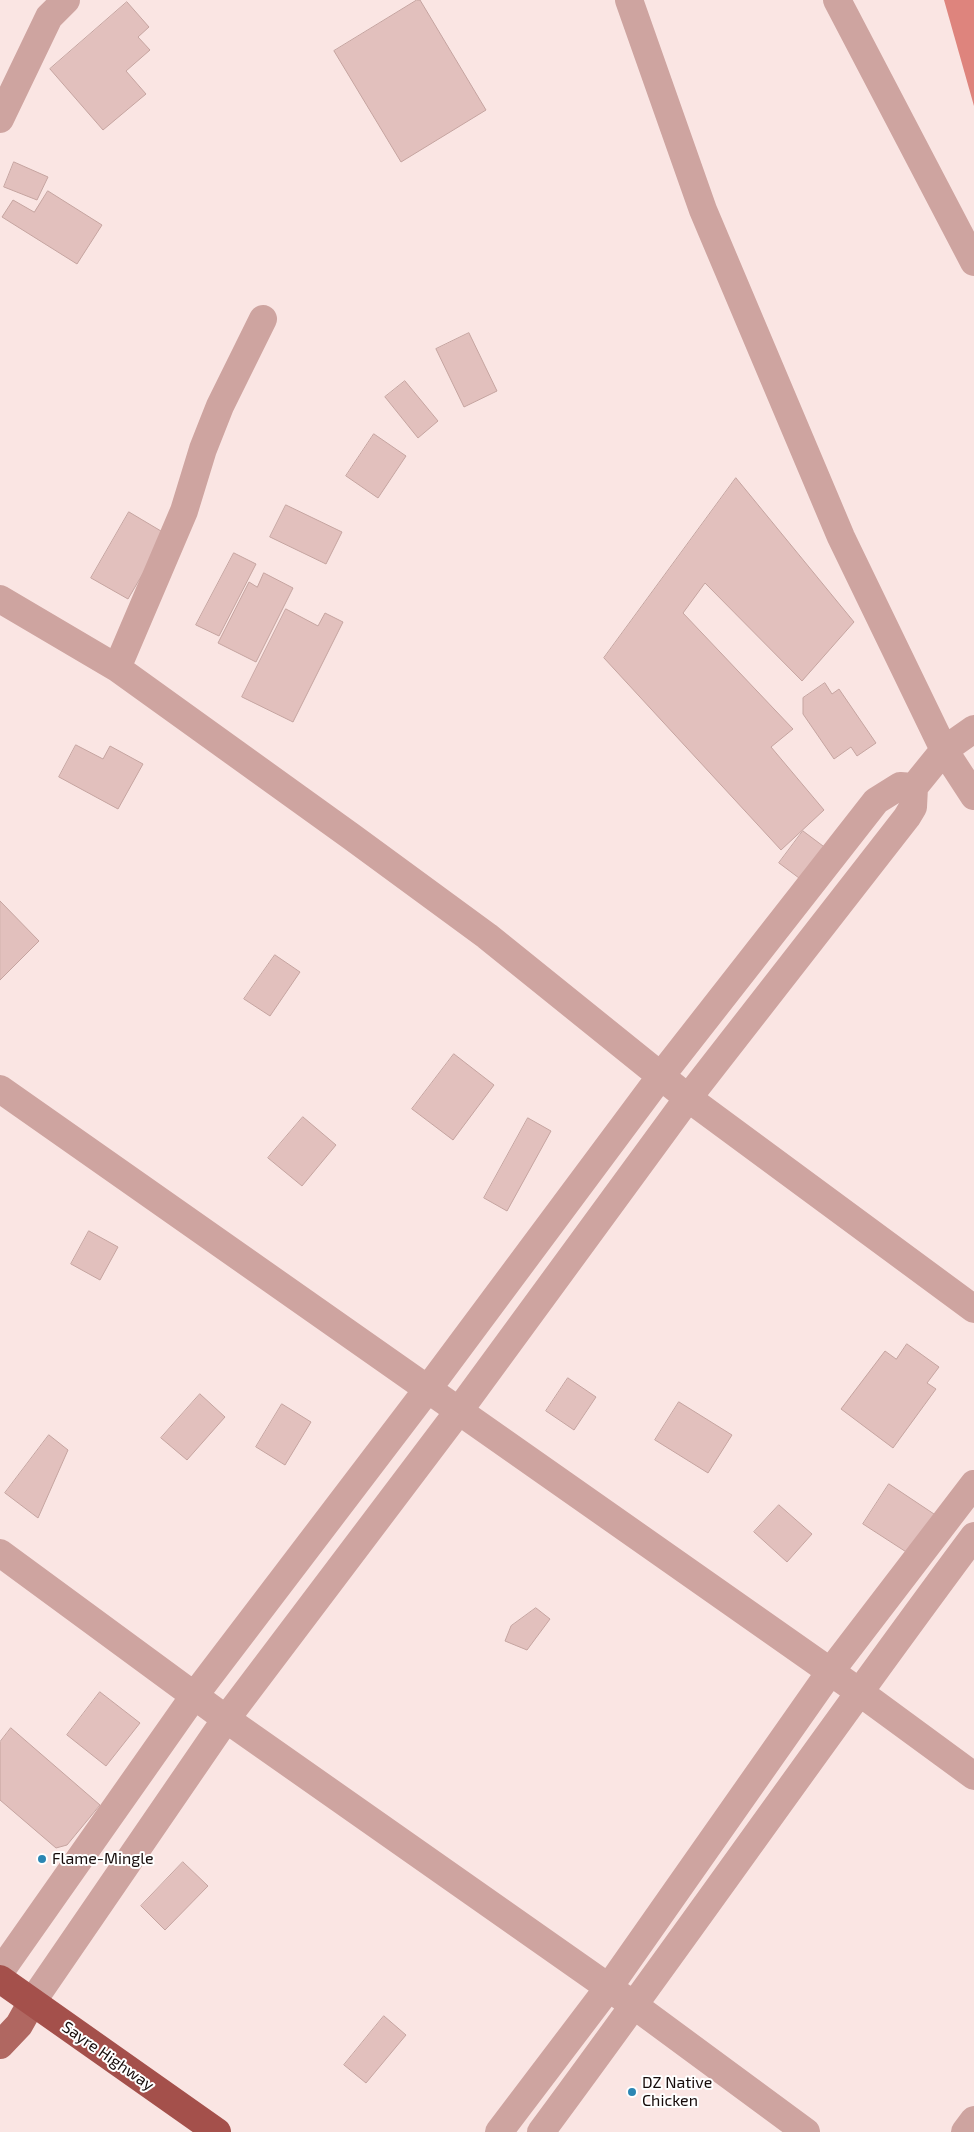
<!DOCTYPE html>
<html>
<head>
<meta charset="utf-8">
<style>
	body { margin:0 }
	canvas { display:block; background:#fae5e3 }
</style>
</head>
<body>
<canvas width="974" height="2132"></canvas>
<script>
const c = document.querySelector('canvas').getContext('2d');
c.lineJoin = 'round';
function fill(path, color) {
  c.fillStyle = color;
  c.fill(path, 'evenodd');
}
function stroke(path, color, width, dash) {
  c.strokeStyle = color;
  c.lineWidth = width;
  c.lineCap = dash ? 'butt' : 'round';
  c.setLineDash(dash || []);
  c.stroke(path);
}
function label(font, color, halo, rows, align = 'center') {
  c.font = font + ' "Exo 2",sans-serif';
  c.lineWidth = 4;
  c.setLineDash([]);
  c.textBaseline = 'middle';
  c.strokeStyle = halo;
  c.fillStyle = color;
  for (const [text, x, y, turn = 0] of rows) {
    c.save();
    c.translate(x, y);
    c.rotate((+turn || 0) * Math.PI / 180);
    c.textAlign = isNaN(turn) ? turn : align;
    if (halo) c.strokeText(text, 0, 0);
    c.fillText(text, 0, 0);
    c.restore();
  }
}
fill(new Path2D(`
	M 944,0 L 974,0 L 974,106 Z`), '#de847d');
const building = new Path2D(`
	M 417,0 L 420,0 L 486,110 L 401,162 L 334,51 Z
	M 127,2 L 149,27 L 138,37 L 150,50 L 126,71 L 146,94 L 103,130 L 50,69 Z
	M 14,162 L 48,177 L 37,200 L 4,187 Z
	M 48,191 L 102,225 L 77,264 L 2,217 L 13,200 L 34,212 Z
	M 469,333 L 497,391 L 464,407 L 436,349 Z
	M 405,381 L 438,421 L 418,438 L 385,397 Z
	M 374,434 L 406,456 L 378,498 L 346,476 Z
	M 736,478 L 854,622 L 802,681 L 705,583 L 683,613 L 793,729 L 771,747 L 824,810 L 781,850 L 604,658 Z
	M 286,505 L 342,532 L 326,564 L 270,537 Z
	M 129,512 L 166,534 L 128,599 L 91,578 Z
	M 234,553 L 256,564 L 219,636 L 196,625 Z
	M 264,573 L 293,588 L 256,662 L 218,643 L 249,582 L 257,587 Z
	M 286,609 L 318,626 L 325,613 L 343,622 L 293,722 L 242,697 Z
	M 825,683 L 832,694 L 839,689 L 876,743 L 857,756 L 851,747 L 834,759 L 803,714 L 803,698 Z
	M 76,745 L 103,759 L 110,746 L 143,764 L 118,809 L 59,777 Z
	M 803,831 L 827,849 L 803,881 L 779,863 Z
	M 0,901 L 39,941 L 0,980 Z
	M 275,955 L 300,972 L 270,1016 L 244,999 Z
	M 454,1054 L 494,1085 L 453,1140 L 412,1109 Z
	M 303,1117 L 336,1145 L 302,1186 L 268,1158 Z
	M 528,1118 L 551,1131 L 507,1211 L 484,1198 Z
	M 89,1231 L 118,1247 L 100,1280 L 71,1264 Z
	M 907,1344 L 939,1367 L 927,1383 L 936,1389 L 893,1448 L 841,1409 L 885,1351 L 896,1359 Z
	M 568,1378 L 596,1397 L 574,1430 L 546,1411 Z
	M 200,1394 L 225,1417 L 187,1460 L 161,1438 Z
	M 679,1402 L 732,1435 L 708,1473 L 655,1440 Z
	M 282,1404 L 311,1422 L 285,1465 L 256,1447 Z
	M 49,1435 L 68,1450 L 38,1518 L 5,1493 Z
	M 889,1484 L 940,1518 L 914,1557 L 863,1524 Z
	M 779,1505 L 812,1534 L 787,1562 L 754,1532 Z
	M 536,1608 L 550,1619 L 527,1650 L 505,1641 L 511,1626 Z
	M 100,1692 L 140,1723 L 106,1766 L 67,1735 Z
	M 11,1728 L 100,1805 L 67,1845 L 56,1848 L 0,1800 L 0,1742 Z
	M 183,1862 L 208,1886 L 165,1930 L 141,1906 Z
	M 384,2016 L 406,2035 L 366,2083 L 344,2065 Z`);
fill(building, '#e2c0bd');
stroke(building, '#c5a4a0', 1);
stroke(new Path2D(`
	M 629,0 L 703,210 L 841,537 L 944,750 L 974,796
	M 837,0 L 974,262
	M 0,119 L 49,17 L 66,0
	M 0,599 L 117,668 L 352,837 L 487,936 L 688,1098 L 974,1309
	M 117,668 L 184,511 L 203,449 L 220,406 L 263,319
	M 0,1089 L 858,1691 L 974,1776
	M 0,1553 L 226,1719 L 635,2006 L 806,2132
	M 0,1972 L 194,1696 L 427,1390 L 660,1077 L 876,801 L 900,786 L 914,787
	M 32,2002 L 226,1719 L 458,1412 L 688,1098 L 907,817 L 913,807 L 914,787 L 944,750 L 974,729
	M 499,2132 L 609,1987 L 830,1672 L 974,1484
	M 541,2132 C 687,1935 827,1733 974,1536
	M 965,2132 L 974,2120`), '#cea4a0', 28);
stroke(new Path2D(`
	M 0,2045 L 19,2025 L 32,2002`), '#b06761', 28);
stroke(new Path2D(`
	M 0,1979 L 217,2132`), '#a4504b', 28);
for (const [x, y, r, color] of [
	[42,1859,5,"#2b86b3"],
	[632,2092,5,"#2b86b3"]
]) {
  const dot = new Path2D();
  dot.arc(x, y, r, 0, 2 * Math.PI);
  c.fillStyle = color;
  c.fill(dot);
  stroke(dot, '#fff', 2);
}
label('16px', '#160b0a', '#fff', [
	["Flame-Mingle",52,1859],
	["DZ Native",642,2083],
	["Chicken",642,2101]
], 'left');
label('16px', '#160b0a', '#fff', [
	["Sayre Highway",108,2056,35]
]);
</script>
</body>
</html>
